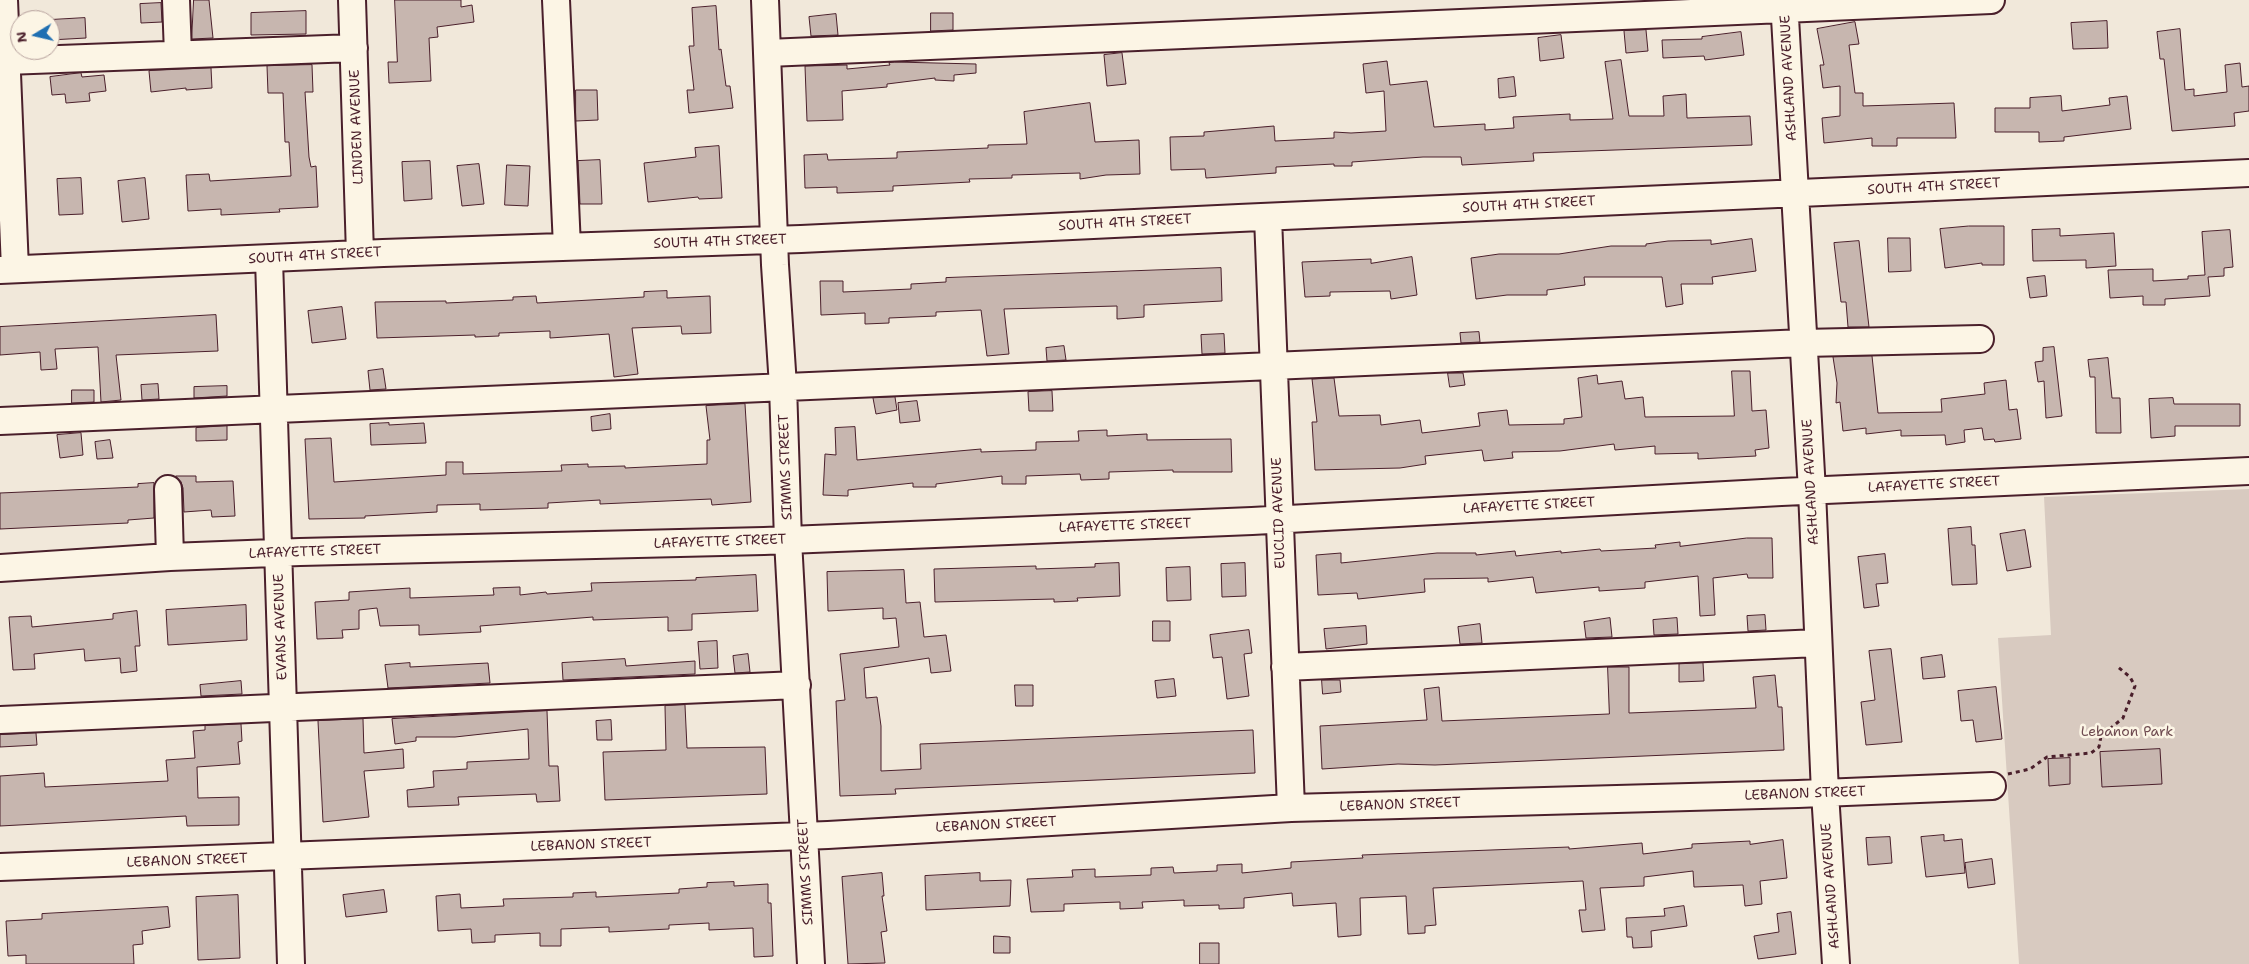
<!DOCTYPE html>
<html>
<head>
<meta charset="utf-8">
<style>
	body { margin:0 }
	#map { position:relative; width:2249px; height:964px; overflow:hidden; background:#f1e8da; font-family:"Shantell Sans",sans-serif }
	canvas { display:block }
	.north { position:absolute; left:10px; top:10px; width:50px; height:50px; box-sizing:border-box; background:#fcf5e5; border:1px solid #b59f9b; border-radius:50%; rotate:261deg; font-size:14px; font-weight:700; line-height:20px; text-align:center; color:#4a1f2b }
	.north::after { content:''; display:block; margin:auto; width:18px; height:22px; background:#1f6fb2; clip-path:polygon(50% 0,100% 100%,50% 72%,0 100%) }
</style>
</head>
<body>
<div id="map">
<canvas width="2249" height="964"></canvas>
<div class="north">N</div>
</div>
<script>
const c = document.querySelector('canvas').getContext('2d');
c.lineJoin = 'round';
function fill(path, color) {
  c.fillStyle = color;
  c.fill(path, 'evenodd');
}
function stroke(path, color, width, dash) {
  c.strokeStyle = color;
  c.lineWidth = width;
  c.lineCap = dash ? 'butt' : 'round';
  c.setLineDash(dash || []);
  c.stroke(path);
}
function label(font, color, halo, rows, align = 'center') {
  c.font = font + ' "Shantell Sans",sans-serif';
  c.lineWidth = 5;
  c.setLineDash([]);
  c.textBaseline = 'middle';
  c.strokeStyle = halo;
  c.fillStyle = color;
  for (const [text, x, y, turn = 0] of rows) {
    c.save();
    c.translate(x, y);
    c.rotate((+turn || 0) * Math.PI / 180);
    c.textAlign = isNaN(turn) ? turn : align;
    if (halo) c.strokeText(text, 0, 0);
    c.fillText(text, 0, 0);
    c.restore();
  }
}
fill(new Path2D(`
	M 2249,489 L 2249,964 L 2019,964 L 1998,638 L 2051,635 L 2044,497 Z`), '#d8cac0');
const building = new Path2D(`
	M 194,0 L 209,0 L 213,38 L 192,39 Z
	M 395,0 L 461,0 L 461,7 L 472,5 L 474,22 L 437,27 L 438,37 L 429,38 L 431,81 L 389,83 L 388,62 L 397,62 Z
	M 161,3 L 162,22 L 141,23 L 140,4 Z
	M 716,6 L 719,50 L 721,49 L 726,86 L 730,86 L 733,108 L 689,113 L 687,90 L 694,90 L 689,46 L 694,46 L 692,8 Z
	M 306,11 L 306,34 L 251,35 L 251,13 Z
	M 931,13 L 953,13 L 953,30 L 931,31 Z
	M 836,14 L 838,35 L 811,36 L 809,17 Z
	M 85,18 L 86,38 L 50,40 L 50,20 Z
	M 2107,21 L 2108,48 L 2073,49 L 2071,23 Z
	M 1855,22 L 1859,44 L 1849,45 L 1855,93 L 1863,93 L 1863,106 L 1954,103 L 1956,138 L 1897,138 L 1897,146 L 1872,146 L 1872,138 L 1824,143 L 1822,118 L 1840,116 L 1840,86 L 1823,88 L 1820,65 L 1824,65 L 1817,29 Z
	M 2180,29 L 2185,90 L 2194,89 L 2194,96 L 2227,92 L 2225,65 L 2240,63 L 2242,87 L 2249,86 L 2249,111 L 2234,113 L 2235,126 L 2172,131 L 2164,59 L 2160,59 L 2157,32 Z
	M 1646,30 L 1648,51 L 1626,53 L 1624,31 Z
	M 1741,32 L 1744,55 L 1705,60 L 1704,56 L 1663,58 L 1662,40 L 1702,39 L 1702,37 Z
	M 1561,35 L 1564,58 L 1540,61 L 1538,38 Z
	M 1122,53 L 1126,84 L 1107,86 L 1104,55 Z
	M 1621,60 L 1629,116 L 1664,116 L 1663,96 L 1686,94 L 1687,118 L 1750,116 L 1752,145 L 1533,153 L 1534,161 L 1462,165 L 1461,157 L 1423,157 L 1352,162 L 1352,166 L 1334,166 L 1334,164 L 1276,167 L 1276,173 L 1206,178 L 1205,169 L 1171,170 L 1170,137 L 1204,136 L 1204,132 L 1274,126 L 1275,141 L 1334,138 L 1334,132 L 1351,133 L 1386,131 L 1384,91 L 1366,93 L 1363,64 L 1387,61 L 1390,85 L 1427,81 L 1434,127 L 1485,124 L 1485,130 L 1514,128 L 1513,117 L 1570,114 L 1570,120 L 1613,119 L 1605,62 Z
	M 895,62 L 976,64 L 976,73 L 954,75 L 954,81 L 935,80 L 935,78 L 887,84 L 887,87 L 842,91 L 843,120 L 807,121 L 805,66 L 847,65 L 847,69 L 890,65 L 889,63 Z
	M 312,65 L 313,92 L 305,92 L 309,157 L 311,167 L 316,166 L 318,207 L 279,209 L 280,212 L 221,215 L 221,209 L 188,211 L 186,175 L 209,174 L 210,181 L 291,176 L 289,142 L 285,142 L 283,93 L 268,93 L 267,66 Z
	M 211,68 L 212,88 L 186,90 L 186,88 L 151,92 L 149,71 Z
	M 81,73 L 82,77 L 104,75 L 106,91 L 89,93 L 90,101 L 66,103 L 65,94 L 52,95 L 50,77 Z
	M 1514,77 L 1516,96 L 1499,98 L 1498,79 Z
	M 576,90 L 597,90 L 598,120 L 576,121 Z
	M 2061,96 L 2062,111 L 2110,105 L 2109,98 L 2127,96 L 2131,129 L 2064,137 L 2064,141 L 2039,142 L 2039,132 L 1995,132 L 1995,108 L 2030,108 L 2030,98 Z
	M 1090,103 L 1095,142 L 1139,140 L 1140,174 L 1106,175 L 1080,179 L 1080,173 L 1012,175 L 1012,178 L 969,179 L 970,182 L 893,186 L 893,191 L 837,193 L 837,187 L 805,188 L 804,155 L 827,154 L 828,160 L 897,158 L 897,152 L 988,148 L 988,145 L 1027,144 L 1024,112 Z
	M 719,146 L 722,198 L 699,199 L 698,197 L 648,202 L 644,163 L 696,157 L 695,148 Z
	M 600,160 L 602,204 L 580,204 L 578,161 Z
	M 430,161 L 432,199 L 404,201 L 402,162 Z
	M 479,164 L 484,204 L 462,206 L 457,166 Z
	M 507,165 L 530,166 L 528,206 L 505,205 Z
	M 81,178 L 83,214 L 59,215 L 57,179 Z
	M 145,178 L 149,219 L 122,222 L 118,181 Z
	M 1969,226 L 2004,226 L 2004,265 L 1982,265 L 1982,263 L 1945,268 L 1940,229 Z
	M 2060,229 L 2060,236 L 2114,233 L 2116,266 L 2086,268 L 2086,260 L 2033,261 L 2032,230 Z
	M 2230,230 L 2233,267 L 2224,268 L 2224,276 L 2208,277 L 2210,296 L 2165,299 L 2165,305 L 2143,305 L 2143,296 L 2110,298 L 2108,270 L 2153,269 L 2153,281 L 2188,279 L 2188,276 L 2205,275 L 2202,232 Z
	M 1888,238 L 1910,238 L 1911,271 L 1889,272 Z
	M 1752,239 L 1756,271 L 1712,277 L 1713,284 L 1681,284 L 1683,304 L 1666,307 L 1662,277 L 1584,277 L 1585,285 L 1547,290 L 1547,295 L 1507,295 L 1476,299 L 1471,258 L 1499,254 L 1559,254 L 1611,246 L 1646,246 L 1646,244 L 1668,241 L 1711,240 L 1711,244 Z
	M 1859,241 L 1869,327 L 1848,327 L 1846,302 L 1841,302 L 1834,243 Z
	M 1412,257 L 1417,295 L 1391,299 L 1390,291 L 1330,292 L 1330,296 L 1305,297 L 1302,262 L 1371,259 L 1371,263 Z
	M 1221,268 L 1222,301 L 1144,305 L 1144,317 L 1117,319 L 1117,306 L 1004,309 L 1009,354 L 987,356 L 981,310 L 936,312 L 936,316 L 889,318 L 889,323 L 865,324 L 865,313 L 821,315 L 820,281 L 843,281 L 843,292 L 911,289 L 911,284 L 946,282 L 946,278 Z
	M 2045,276 L 2047,296 L 2030,298 L 2027,278 Z
	M 667,291 L 667,298 L 710,296 L 711,333 L 682,334 L 681,326 L 632,328 L 638,374 L 614,377 L 609,334 L 550,338 L 550,331 L 499,333 L 499,336 L 475,337 L 475,335 L 377,338 L 375,302 L 446,301 L 446,303 L 513,300 L 513,297 L 536,296 L 537,303 L 644,297 L 644,292 Z
	M 342,307 L 346,339 L 312,343 L 308,311 Z
	M 216,315 L 218,351 L 116,355 L 121,400 L 101,402 L 98,347 L 55,349 L 57,369 L 41,370 L 40,352 L 0,355 L 0,327 Z
	M 1479,332 L 1480,342 L 1461,343 L 1460,333 Z
	M 1224,334 L 1225,353 L 1202,354 L 1201,335 Z
	M 1064,346 L 1066,360 L 1047,361 L 1046,348 Z
	M 2054,347 L 2062,416 L 2046,418 L 2044,381 L 2038,382 L 2035,362 L 2043,361 L 2043,348 Z
	M 1872,356 L 1878,413 L 1942,412 L 1941,399 L 1985,394 L 1984,383 L 2006,380 L 2009,410 L 2017,409 L 2021,439 L 1995,442 L 1994,439 L 1984,440 L 1982,428 L 1964,430 L 1965,442 L 1946,445 L 1945,435 L 1901,436 L 1901,430 L 1866,434 L 1866,428 L 1843,431 L 1840,402 L 1836,403 L 1837,383 L 1833,357 Z
	M 2108,358 L 2112,398 L 2120,398 L 2121,433 L 2096,433 L 2095,377 L 2090,377 L 2088,360 Z
	M 383,369 L 386,389 L 370,390 L 368,371 Z
	M 1732,371 L 1750,371 L 1752,411 L 1766,410 L 1769,448 L 1755,450 L 1756,456 L 1698,459 L 1698,453 L 1655,454 L 1655,446 L 1615,450 L 1614,444 L 1560,451 L 1512,452 L 1513,458 L 1484,461 L 1482,450 L 1425,456 L 1426,464 L 1400,468 L 1315,470 L 1312,422 L 1317,422 L 1312,379 L 1334,378 L 1339,416 L 1380,415 L 1381,425 L 1420,420 L 1422,433 L 1480,426 L 1478,413 L 1507,410 L 1509,425 L 1564,424 L 1564,419 L 1582,417 L 1578,378 L 1597,375 L 1598,384 L 1622,381 L 1625,399 L 1643,397 L 1645,417 L 1734,416 Z
	M 1448,373 L 1463,373 L 1465,385 L 1450,387 Z
	M 158,384 L 159,399 L 142,400 L 141,385 Z
	M 227,386 L 227,396 L 194,398 L 194,387 Z
	M 72,390 L 94,390 L 94,402 L 72,403 Z
	M 1052,391 L 1053,411 L 1029,411 L 1028,392 Z
	M 895,397 L 897,410 L 876,414 L 873,398 Z
	M 2173,398 L 2174,404 L 2240,404 L 2240,426 L 2175,426 L 2175,436 L 2151,438 L 2149,399 Z
	M 917,401 L 920,421 L 900,423 L 898,403 Z
	M 745,404 L 751,502 L 712,505 L 711,499 L 600,504 L 600,500 L 548,503 L 548,508 L 480,510 L 480,504 L 437,505 L 437,512 L 365,516 L 365,518 L 309,519 L 305,439 L 331,438 L 334,482 L 446,475 L 446,462 L 463,462 L 463,474 L 562,471 L 561,465 L 588,464 L 588,467 L 625,466 L 625,468 L 707,464 L 707,440 L 710,440 L 706,406 Z
	M 610,414 L 611,429 L 592,431 L 591,417 Z
	M 389,423 L 389,425 L 424,423 L 426,443 L 371,445 L 370,424 Z
	M 227,426 L 227,440 L 196,441 L 196,428 Z
	M 855,427 L 857,460 L 981,449 L 981,452 L 1036,450 L 1036,442 L 1079,441 L 1078,431 L 1107,430 L 1107,436 L 1147,434 L 1147,440 L 1231,439 L 1232,472 L 1173,472 L 1173,470 L 1109,472 L 1109,479 L 1081,480 L 1080,474 L 1026,476 L 1026,484 L 1002,484 L 1002,476 L 936,484 L 936,487 L 913,487 L 913,483 L 848,490 L 848,496 L 823,495 L 825,454 L 836,455 L 835,428 Z
	M 81,433 L 83,455 L 60,458 L 57,435 Z
	M 110,440 L 113,458 L 97,459 L 95,442 Z
	M 176,476 L 196,476 L 196,482 L 233,481 L 235,516 L 212,517 L 211,510 L 184,512 L 183,488 L 181,482 Z
	M 154,483 L 154,518 L 128,520 L 128,523 L 0,529 L 0,493 L 138,487 L 138,484 Z
	M 1971,527 L 1972,545 L 1975,545 L 1977,584 L 1952,585 L 1948,529 Z
	M 2025,530 L 2031,567 L 2007,571 L 2000,534 Z
	M 1747,538 L 1772,538 L 1773,578 L 1748,578 L 1747,574 L 1713,578 L 1715,615 L 1700,616 L 1698,576 L 1645,582 L 1645,588 L 1599,591 L 1599,587 L 1536,593 L 1533,577 L 1488,582 L 1488,578 L 1424,579 L 1425,592 L 1358,599 L 1357,593 L 1318,595 L 1316,555 L 1341,553 L 1341,563 L 1437,553 L 1476,553 L 1476,555 L 1515,551 L 1516,556 L 1561,551 L 1561,553 L 1600,549 L 1601,551 L 1656,548 L 1655,545 L 1680,542 L 1680,546 Z
	M 1885,554 L 1888,583 L 1876,584 L 1879,606 L 1864,608 L 1858,557 Z
	M 1119,563 L 1120,596 L 1077,598 L 1078,601 L 1054,602 L 1054,599 L 935,602 L 934,569 L 1036,566 L 1036,569 L 1095,567 L 1095,564 Z
	M 1245,563 L 1246,596 L 1222,597 L 1221,564 Z
	M 1190,567 L 1191,600 L 1167,601 L 1166,568 Z
	M 904,570 L 906,603 L 920,602 L 924,637 L 946,635 L 951,671 L 931,673 L 929,658 L 864,668 L 866,698 L 877,697 L 881,726 L 881,771 L 921,769 L 920,744 L 1253,730 L 1255,773 L 895,789 L 896,794 L 840,796 L 836,701 L 845,700 L 840,654 L 899,647 L 896,618 L 883,619 L 883,608 L 828,611 L 827,572 Z
	M 756,575 L 758,611 L 692,614 L 692,630 L 668,631 L 668,617 L 593,620 L 593,617 L 480,626 L 481,632 L 419,635 L 419,625 L 380,626 L 377,608 L 359,610 L 359,629 L 342,630 L 343,638 L 317,639 L 315,602 L 349,600 L 349,592 L 410,588 L 410,598 L 494,595 L 493,588 L 520,587 L 520,595 L 546,592 L 547,594 L 592,591 L 591,583 L 696,580 L 696,578 Z
	M 246,605 L 247,640 L 168,645 L 166,610 Z
	M 137,611 L 140,646 L 135,646 L 137,671 L 121,673 L 120,658 L 85,661 L 84,649 L 34,654 L 35,669 L 13,670 L 9,617 L 31,616 L 32,627 L 113,619 L 113,614 Z
	M 1765,615 L 1766,630 L 1748,631 L 1747,616 Z
	M 1610,618 L 1612,637 L 1586,638 L 1584,622 Z
	M 1677,618 L 1678,634 L 1654,635 L 1653,620 Z
	M 1153,621 L 1170,621 L 1170,641 L 1153,641 Z
	M 1480,624 L 1482,643 L 1460,644 L 1458,627 Z
	M 1366,626 L 1367,644 L 1326,649 L 1324,629 Z
	M 1249,630 L 1252,653 L 1244,654 L 1249,696 L 1227,699 L 1222,657 L 1213,658 L 1210,635 Z
	M 717,641 L 718,668 L 700,669 L 698,642 Z
	M 1891,649 L 1902,742 L 1866,745 L 1861,702 L 1875,700 L 1869,651 Z
	M 748,654 L 750,672 L 735,673 L 733,656 Z
	M 1942,655 L 1945,677 L 1923,679 L 1921,658 Z
	M 625,659 L 626,666 L 695,661 L 695,674 L 563,680 L 562,663 Z
	M 410,663 L 410,667 L 488,663 L 490,683 L 388,688 L 385,665 Z
	M 1703,663 L 1704,681 L 1679,682 L 1679,664 Z
	M 1608,667 L 1629,667 L 1629,713 L 1756,708 L 1753,677 L 1775,675 L 1778,707 L 1782,707 L 1784,750 L 1435,765 L 1398,764 L 1322,769 L 1320,726 L 1427,720 L 1424,689 L 1439,687 L 1442,721 L 1609,714 Z
	M 1174,679 L 1176,696 L 1157,698 L 1155,681 Z
	M 1322,680 L 1340,680 L 1341,692 L 1323,694 Z
	M 241,681 L 242,694 L 201,696 L 200,685 Z
	M 1015,685 L 1033,685 L 1033,706 L 1016,706 Z
	M 1996,687 L 2002,739 L 1976,742 L 1973,720 L 1961,721 L 1958,691 Z
	M 685,705 L 687,748 L 765,747 L 767,794 L 605,800 L 603,752 L 666,750 L 665,706 Z
	M 547,711 L 549,766 L 558,766 L 560,801 L 537,802 L 536,794 L 458,797 L 459,805 L 408,807 L 407,790 L 434,787 L 433,771 L 467,769 L 467,762 L 529,759 L 528,729 L 455,737 L 416,737 L 416,741 L 395,744 L 392,719 Z
	M 363,719 L 364,753 L 403,749 L 404,768 L 364,771 L 369,817 L 323,822 L 318,721 Z
	M 611,720 L 612,740 L 597,740 L 596,721 Z
	M 241,724 L 242,741 L 238,742 L 240,764 L 197,767 L 198,798 L 239,797 L 239,825 L 187,826 L 186,816 L 0,826 L 0,776 L 44,773 L 45,787 L 168,781 L 166,760 L 195,758 L 193,731 L 205,730 L 205,726 Z
	M 36,733 L 37,745 L 0,747 L 0,735 Z
	M 2160,749 L 2162,784 L 2102,787 L 2100,752 Z
	M 2070,758 L 2070,784 L 2049,786 L 2048,759 Z
	M 1944,835 L 1944,841 L 1962,839 L 1965,873 L 1926,877 L 1921,837 Z
	M 1890,837 L 1892,863 L 1868,865 L 1866,838 Z
	M 1783,840 L 1787,878 L 1760,881 L 1762,904 L 1745,906 L 1743,885 L 1694,887 L 1693,871 L 1644,877 L 1644,886 L 1600,888 L 1605,930 L 1582,932 L 1579,910 L 1586,910 L 1583,881 L 1433,888 L 1436,925 L 1425,926 L 1425,933 L 1408,934 L 1406,896 L 1360,898 L 1361,935 L 1338,937 L 1336,903 L 1293,906 L 1292,893 L 1244,898 L 1244,908 L 1219,909 L 1219,905 L 1184,906 L 1184,900 L 1142,902 L 1143,908 L 1120,909 L 1120,902 L 1064,904 L 1064,911 L 1031,912 L 1027,879 L 1073,877 L 1072,870 L 1095,869 L 1095,877 L 1151,875 L 1151,868 L 1173,867 L 1174,873 L 1217,871 L 1217,865 L 1242,864 L 1242,873 L 1291,868 L 1291,862 L 1363,858 L 1362,855 L 1387,854 L 1569,847 L 1569,849 L 1642,843 L 1643,854 L 1692,848 L 1692,844 L 1750,841 L 1750,844 Z
	M 1992,859 L 1995,884 L 1968,888 L 1965,863 Z
	M 882,873 L 884,896 L 882,896 L 887,931 L 881,932 L 885,963 L 848,964 L 842,877 Z
	M 980,873 L 980,881 L 1011,880 L 1010,906 L 926,910 L 925,876 Z
	M 734,882 L 734,886 L 768,884 L 768,903 L 771,903 L 773,956 L 754,957 L 753,928 L 709,930 L 709,923 L 669,925 L 669,929 L 609,932 L 609,927 L 561,929 L 561,946 L 540,946 L 540,933 L 495,935 L 495,942 L 472,943 L 471,929 L 438,931 L 436,896 L 460,894 L 461,908 L 504,906 L 503,899 L 573,897 L 573,893 L 596,892 L 596,897 L 679,893 L 679,889 L 707,887 L 707,883 Z
	M 384,890 L 387,912 L 346,917 L 343,895 Z
	M 238,895 L 240,958 L 198,960 L 196,897 Z
	M 1684,906 L 1687,926 L 1651,931 L 1652,947 L 1633,948 L 1632,937 L 1627,937 L 1626,918 L 1665,916 L 1664,909 Z
	M 168,907 L 170,927 L 142,931 L 143,944 L 133,945 L 134,964 L 26,964 L 26,955 L 8,956 L 6,921 L 42,919 L 42,914 Z
	M 1791,912 L 1796,954 L 1758,959 L 1754,936 L 1779,932 L 1777,914 Z
	M 994,936 L 1010,937 L 1010,953 L 994,953 Z
	M 1200,943 L 1219,943 L 1219,964 L 1200,964 Z`);
fill(building, '#c7b6af');
stroke(building, '#4a1f2b', 1);
const minor = new Path2D(`
	M 4,0 L 15,269
	M 176,0 L 178,54
	M 352,0 L 360,254
	M 556,0 L 567,247
	M 765,0 L 775,265 L 783,386 L 788,540 L 811,964
	M 1784,0 L 1812,491 L 1825,793 L 1836,964
	M 768,53 L 1991,0
	M 6,61 L 354,48
	M 1268,217 L 1291,808
	M 269,259 L 291,964
	M 0,270 L 383,253 L 801,239 L 1239,218 L 2249,173
	M 0,421 L 1804,343 L 1980,339
	M 168,489 L 170,557
	M 0,568 L 170,557 L 300,552 L 764,541 L 1252,521 L 1781,492 L 2249,471
	M 1285,667 L 1818,643
	M 0,720 L 797,685
	M 0,867 L 828,835 L 1291,808 L 1798,794 L 1992,786`);
stroke(minor, '#4a1f2b', 30);
stroke(new Path2D(`
	M 2008,774 L 2030,769 L 2047,757 L 2091,753 L 2099,747 L 2101,736 L 2123,718 L 2135,686 L 2130,677 L 2118,667`), '#4a1f2b', 3, [4, 4]);
stroke(minor, '#fcf5e5', 26);
label('14px', '#4a1f2b', '#fcf5e5', [
	["ASHLAND AVENUE",1789,78,-93],
	["LINDEN AVENUE",357,127,-92],
	["SOUTH 4TH STREET",1934,187,-3],
	["SOUTH 4TH STREET",1529,205,-3],
	["SOUTH 4TH STREET",1125,223,-3],
	["SOUTH 4TH STREET",720,242,-2],
	["SOUTH 4TH STREET",315,256,-3],
	["SIMMS STREET",786,467,-92],
	["ASHLAND AVENUE",1811,482,-93],
	["LAFAYETTE STREET",1934,485,-3],
	["LAFAYETTE STREET",1529,506,-3],
	["EUCLID AVENUE",1279,513,-92],
	["LAFAYETTE STREET",1125,526,-2],
	["LAFAYETTE STREET",720,542,-2],
	["LAFAYETTE STREET",315,552,-2],
	["EVANS AVENUE",281,627,-92],
	["LEBANON STREET",1805,794,-2],
	["LEBANON STREET",1400,805,-2],
	["LEBANON STREET",996,825,-3],
	["LEBANON STREET",591,845,-2],
	["LEBANON STREET",187,861,-2],
	["SIMMS STREET",806,872,-93],
	["ASHLAND AVENUE",1831,886,-94]
]);
label('14px', '#6e4a50', '#fcf5e5', [
	["Lebanon Park",2127,732]
]);
</script>
</body>
</html>
